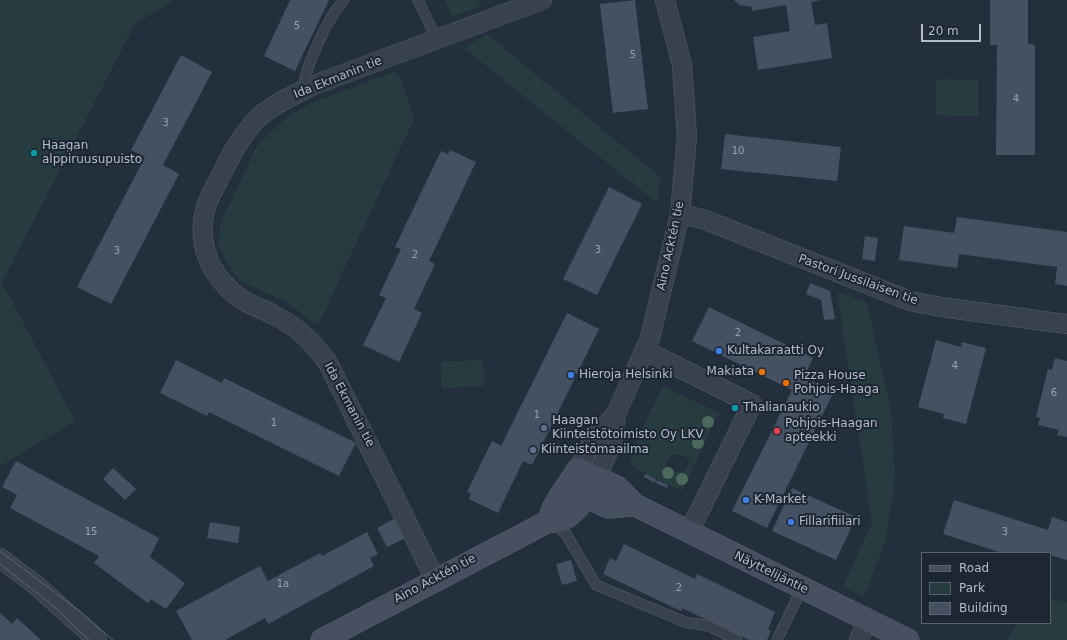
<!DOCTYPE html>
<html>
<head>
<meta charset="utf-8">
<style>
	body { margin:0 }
	#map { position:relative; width:1067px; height:640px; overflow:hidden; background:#242f3e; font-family:"DejaVu Sans",sans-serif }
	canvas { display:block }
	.legend { position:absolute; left:921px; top:552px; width:130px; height:72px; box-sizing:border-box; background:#1d2633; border:1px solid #59626f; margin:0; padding:5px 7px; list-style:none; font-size:12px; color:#b4bcc9 }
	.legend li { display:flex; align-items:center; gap:8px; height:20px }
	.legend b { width:20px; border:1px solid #59626f }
	.scale { position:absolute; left:921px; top:24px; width:60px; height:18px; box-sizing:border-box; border:2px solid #b4bcc9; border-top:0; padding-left:5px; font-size:12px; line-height:14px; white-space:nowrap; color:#b4bcc9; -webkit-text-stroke:3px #1d2633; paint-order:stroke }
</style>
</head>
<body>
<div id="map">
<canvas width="1067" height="640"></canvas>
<ul class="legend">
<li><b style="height:5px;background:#465061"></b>Road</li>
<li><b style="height:11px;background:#263c3f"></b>Park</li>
<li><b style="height:11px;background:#455162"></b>Building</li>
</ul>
<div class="scale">20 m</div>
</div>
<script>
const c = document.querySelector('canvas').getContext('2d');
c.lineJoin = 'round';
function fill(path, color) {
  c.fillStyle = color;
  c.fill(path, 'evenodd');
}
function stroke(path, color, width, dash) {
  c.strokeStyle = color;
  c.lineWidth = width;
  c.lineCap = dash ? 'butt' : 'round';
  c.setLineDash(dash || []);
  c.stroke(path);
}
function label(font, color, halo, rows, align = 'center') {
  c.font = font + ' "DejaVu Sans",sans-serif';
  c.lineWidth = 4;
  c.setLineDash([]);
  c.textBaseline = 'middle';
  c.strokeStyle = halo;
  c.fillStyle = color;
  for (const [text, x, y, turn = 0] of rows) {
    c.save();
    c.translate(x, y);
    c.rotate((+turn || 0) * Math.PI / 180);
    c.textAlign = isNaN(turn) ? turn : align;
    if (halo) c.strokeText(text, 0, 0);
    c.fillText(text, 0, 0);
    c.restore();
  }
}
fill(new Path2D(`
	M 0,0 L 174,0 L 135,24 L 2,282 L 75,421 L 0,466 Z
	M 445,0 L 479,0 L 481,6 L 452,17 Z
	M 487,34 L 660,177 L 657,203 L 464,48 Z
	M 393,72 L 400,76 L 414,119 L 318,325 L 284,301 L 240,281 L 229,266 L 219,247 L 220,225 L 257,146 L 287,117 L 312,103 Z
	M 936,79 L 978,80 L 978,117 L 936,115 Z
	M 837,292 L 867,302 L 891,411 L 895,478 L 885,543 L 864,597 L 843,586 L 872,523 Z
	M 483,360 L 484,386 L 442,388 L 441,362 Z
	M 663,386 L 719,413 L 682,491 L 636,469 L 630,461 L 630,454 ZM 671,455 L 683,455 L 688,459 L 689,463 L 685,471 L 676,472 L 669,470 L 666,464 Z
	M 1050,599 L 1067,602 L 1067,640 L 1007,640 L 1017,623 L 1050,623 Z`), '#263c3f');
fill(new Path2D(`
	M 290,0 L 329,0 L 295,71 L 264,56 Z
	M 635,0 L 648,109 L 613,113 L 600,4 Z
	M 734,0 L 821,0 L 811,2 L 815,25 L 827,23 L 832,58 L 758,70 L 753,37 L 790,31 L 786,5 L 752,11 L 752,7 L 739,5 Z
	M 990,0 L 1028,0 L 1028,44 L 1035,45 L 1035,155 L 996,155 L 997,45 L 990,45 Z
	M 181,55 L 212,72 L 163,165 L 179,174 L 111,304 L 77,287 L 145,157 L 131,150 Z
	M 725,134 L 841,147 L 837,181 L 721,169 Z
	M 450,150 L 476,162 L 429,261 L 435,264 L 414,309 L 422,313 L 399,362 L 363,345 L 386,298 L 379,295 L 401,249 L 395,247 L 441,151 L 448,154 Z
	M 609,187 L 642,204 L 597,295 L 563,279 Z
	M 957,217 L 1067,232 L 1067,286 L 1055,284 L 1057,267 L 959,254 L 957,268 L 899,260 L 904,226 L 954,233 Z
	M 865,236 L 878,238 L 875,261 L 862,259 Z
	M 810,283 L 830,291 L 835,319 L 824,320 L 821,300 L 806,294 Z
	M 709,307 L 813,358 L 804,377 L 834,391 L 767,528 L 732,511 L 792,390 L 692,341 Z
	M 567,313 L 599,329 L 532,465 L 523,461 L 498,513 L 469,499 L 471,494 L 467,492 L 492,441 L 501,446 Z
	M 936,340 L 961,347 L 962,342 L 986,348 L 966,424 L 943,418 L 944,414 L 918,407 Z
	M 1055,358 L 1067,361 L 1067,437 L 1057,435 L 1059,430 L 1038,425 L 1040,418 L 1036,417 L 1048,369 L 1052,370 Z
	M 176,360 L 222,383 L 224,378 L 356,443 L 339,476 L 209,412 L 207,416 L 160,393 Z
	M 16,461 L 159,538 L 150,557 L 185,583 L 166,609 L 151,599 L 148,603 L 94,563 L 99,556 L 10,508 L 17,495 L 2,487 Z
	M 113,468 L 136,489 L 125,500 L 103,479 Z
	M 645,474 L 656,479 L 655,483 L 644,477 Z
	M 657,480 L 668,485 L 667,488 L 656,483 Z
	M 792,488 L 856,517 L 836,560 L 772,531 Z
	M 954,500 L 1048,530 L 1052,517 L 1067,522 L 1067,560 L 1050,555 L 1050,553 L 1002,553 L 943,534 Z
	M 394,519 L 405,538 L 387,547 L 377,528 Z
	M 210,522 L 240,527 L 238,543 L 207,538 Z
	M 367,532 L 378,554 L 370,558 L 374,566 L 268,624 L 265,618 L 225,640 L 192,640 L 176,611 L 260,566 L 268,581 L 320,553 L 322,556 Z
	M 624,544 L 695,579 L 697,574 L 775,612 L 768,629 L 771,631 L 767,640 L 749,640 L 682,608 L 681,611 L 603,574 L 610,558 L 616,561 Z
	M 571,560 L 577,581 L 562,585 L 556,564 Z
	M 0,613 L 12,624 L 17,618 L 41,640 L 0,640 Z`), '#455162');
const service = new Path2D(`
	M 418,0 L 437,40
	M 303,90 C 305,67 328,17 344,0
	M 552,523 L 566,534 L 596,585 L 685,622 L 709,626 L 737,640
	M 777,640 L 802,588`);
const minor = new Path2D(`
	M 680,214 L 703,219 L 910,301 L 941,307 L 1067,324
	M 646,351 L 752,404 L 689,532
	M 578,469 L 594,438 L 616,414
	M 590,490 L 612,444 L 616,414 L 650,338 L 680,214 L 687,136 L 682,65 L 665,0
	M 0,558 L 37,586 L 97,640
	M 435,579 L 328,363 C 312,341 299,328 274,315 C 260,308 242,302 230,290 C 207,269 198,240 205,210 C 208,198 216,186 221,175 C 232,153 242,134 259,117 C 275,103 296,94 314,85 L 542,0
	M 859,640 L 867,620`);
const secondary = new Path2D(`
	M 574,491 L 608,507 L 635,505
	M 549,521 C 551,505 569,484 578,469 L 617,487 L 635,505 L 908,640
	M 322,640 L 549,521 C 567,524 576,509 587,497`);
stroke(service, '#565f6c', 11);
stroke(minor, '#565f6c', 20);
stroke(secondary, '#565f6c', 23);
stroke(service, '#38414e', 10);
stroke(minor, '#38414e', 19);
stroke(secondary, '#465061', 22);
stroke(new Path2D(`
	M 0,551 L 82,613 L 113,640
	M 0,564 L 51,604 L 89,640`), '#5a6575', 1);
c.fillStyle = '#4b6a5d';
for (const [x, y] of [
	[708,422],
	[698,443],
	[668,473],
	[682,479]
]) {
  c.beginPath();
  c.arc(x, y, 6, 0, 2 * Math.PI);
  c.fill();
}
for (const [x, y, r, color] of [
	[34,153,4,"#0f9aa8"],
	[719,351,4,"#3f7fe0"],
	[762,372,4,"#e8710a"],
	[571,375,4,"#3f7fe0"],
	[786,383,4,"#e8710a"],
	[735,408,4,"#0f9aa8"],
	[544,428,4,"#5c6f8a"],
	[777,431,4,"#e0444e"],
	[533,450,4,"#5c6f8a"],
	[746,500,4,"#3f7fe0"],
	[791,522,4,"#3f7fe0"]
]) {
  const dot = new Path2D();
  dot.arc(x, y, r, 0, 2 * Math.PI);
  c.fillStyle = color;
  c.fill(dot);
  stroke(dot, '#1d2633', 1.5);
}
label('10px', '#98a1af', null, [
	["5",297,26],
	["5",633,55],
	["4",1016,99],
	["3",166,123],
	["10",738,151],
	["3",598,250],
	["3",117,251],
	["2",415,255],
	["2",738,333],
	["4",955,366],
	["6",1054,393],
	["1",537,415],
	["1",274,423],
	["15",91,532],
	["3",1005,532],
	["1a",283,584],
	["2",679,588]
]);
label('12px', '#b4bcc9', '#1d2633', [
	["Ida Ekmanin tie",338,78,-22],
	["Aino Acktén tie",671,246,-78],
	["Pastori Jussilaisen tie",858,280,20],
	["Ida Ekmanin tie",349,405,62],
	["Näyttelijäntie",771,573,26],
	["Aino Acktén tie",435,579,-28]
]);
label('12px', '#b4bcc9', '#1d2633', [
	["Haagan",42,146],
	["alppiruusupuisto",42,160],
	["Kultakaraatti Oy",727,351],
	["Makiata",754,372,"right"],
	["Hieroja Helsinki",579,375],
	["Pizza House",794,376],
	["Pohjois-Haaga",794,390],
	["Thalianaukio",743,408],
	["Haagan",552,421],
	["Kiinteistötoimisto Oy LKV",552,435],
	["Pohjois-Haagan",785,424],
	["apteekki",785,438],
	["Kiinteistömaailma",541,450],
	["K-Market",754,500],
	["Fillarifiilari",799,522]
], 'left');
</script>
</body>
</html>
